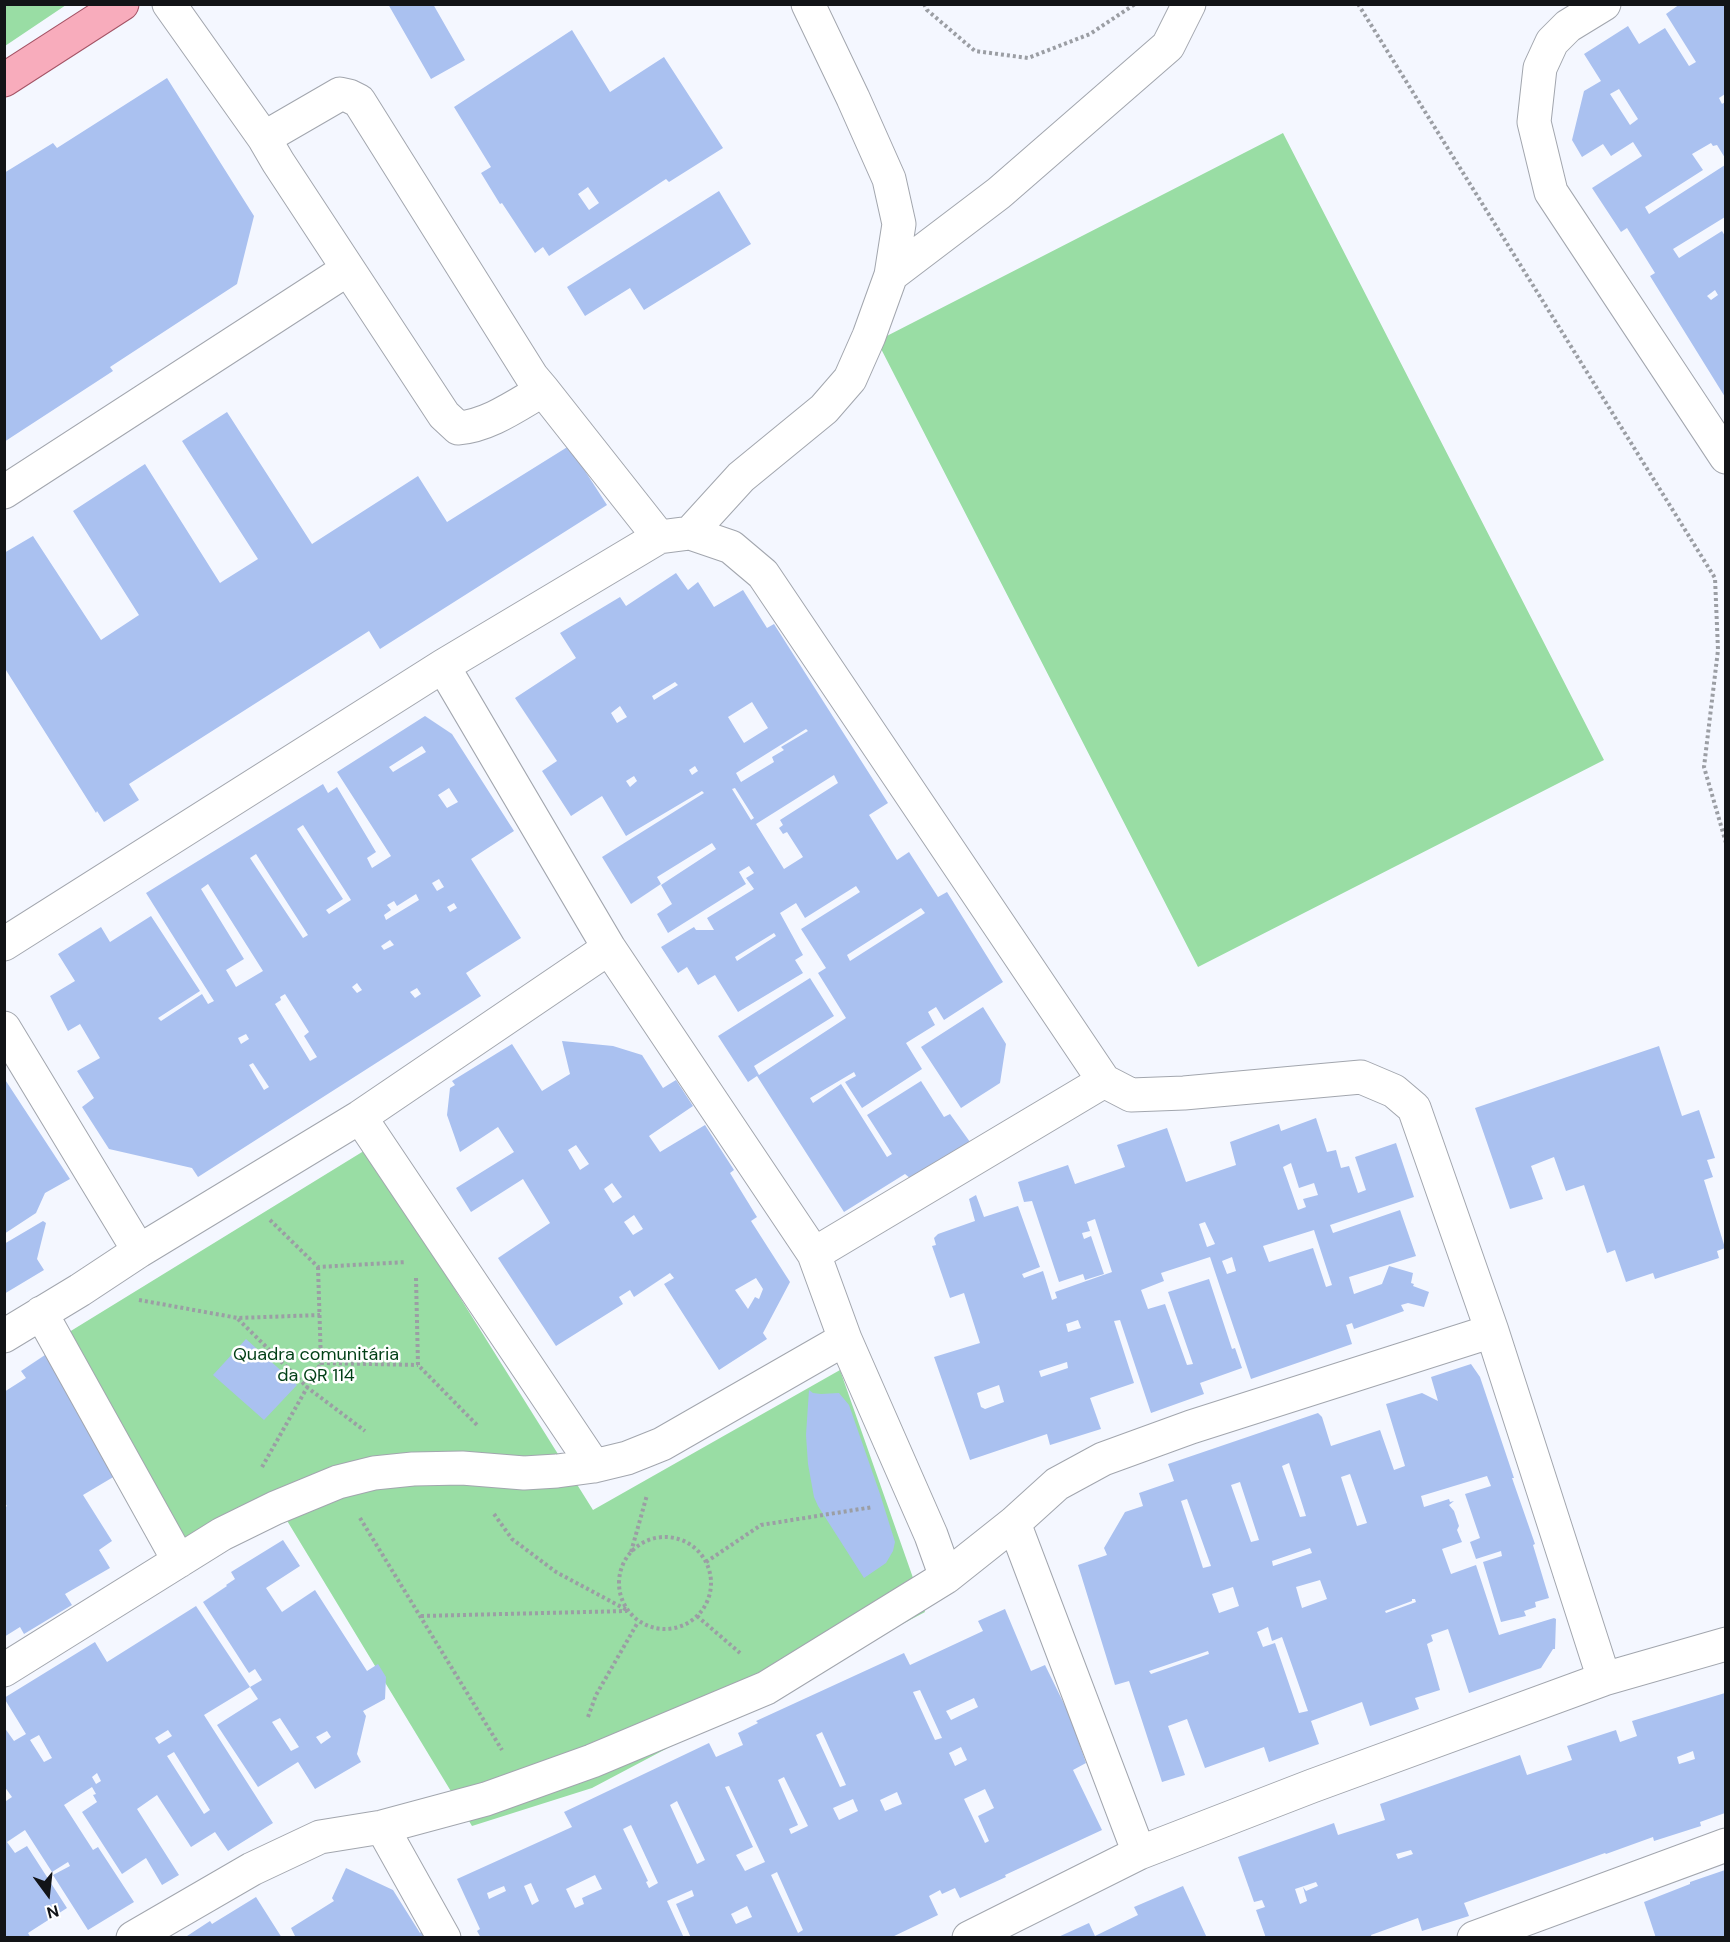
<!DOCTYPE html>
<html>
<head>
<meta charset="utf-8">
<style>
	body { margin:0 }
	#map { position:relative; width:1730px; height:1942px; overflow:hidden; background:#f4f7ff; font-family:"DM Sans",sans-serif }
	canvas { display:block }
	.frame { position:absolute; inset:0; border:6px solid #121417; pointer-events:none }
	.north { position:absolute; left:18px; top:1864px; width:60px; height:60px; -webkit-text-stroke:4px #fff; paint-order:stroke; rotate:165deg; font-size:16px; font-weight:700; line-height:24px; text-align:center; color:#121417 }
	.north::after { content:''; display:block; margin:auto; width:21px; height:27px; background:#121417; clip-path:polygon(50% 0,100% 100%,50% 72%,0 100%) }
</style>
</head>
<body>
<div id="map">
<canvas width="1730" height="1942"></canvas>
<div class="frame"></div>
<div class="north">N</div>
</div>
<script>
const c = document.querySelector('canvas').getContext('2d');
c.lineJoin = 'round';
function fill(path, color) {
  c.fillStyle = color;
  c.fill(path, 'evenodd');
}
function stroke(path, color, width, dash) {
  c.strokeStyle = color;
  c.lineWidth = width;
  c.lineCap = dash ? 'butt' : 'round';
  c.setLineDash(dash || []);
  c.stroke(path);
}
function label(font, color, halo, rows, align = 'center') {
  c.font = font + ' "DM Sans",sans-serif';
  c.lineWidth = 5;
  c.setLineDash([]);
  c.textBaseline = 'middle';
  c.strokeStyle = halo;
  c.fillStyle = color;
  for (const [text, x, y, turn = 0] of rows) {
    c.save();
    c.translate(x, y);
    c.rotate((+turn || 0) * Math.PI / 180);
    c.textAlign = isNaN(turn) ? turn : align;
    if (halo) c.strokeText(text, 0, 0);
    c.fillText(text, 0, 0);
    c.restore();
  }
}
fill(new Path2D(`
	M 5,4 L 66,4 L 66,5 L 5,46 Z
	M 1283,133 L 1604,760 L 1198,967 L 877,341 Z
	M 367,1149 L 593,1510 L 840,1370 L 925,1612 L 592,1788 L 472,1826 L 286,1519 L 192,1563 L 61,1337 Z`), '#99dda4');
fill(new Path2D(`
	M 388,4 L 433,4 L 465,60 L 431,79 Z
	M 1680,4 L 1725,4 L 1725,94 L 1719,98 L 1722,104 L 1725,102 L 1725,158 L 1717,145 L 1713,146 L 1711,143 L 1692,154 L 1703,170 L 1645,207 L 1649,214 L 1725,165 L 1725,217 L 1673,249 L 1679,258 L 1722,231 L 1725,236 L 1725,397 L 1650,276 L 1655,273 L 1627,228 L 1621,232 L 1592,188 L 1642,156 L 1640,153 L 1633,142 L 1611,156 L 1603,144 L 1582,157 L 1572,140 L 1584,91 L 1601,81 L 1584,54 L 1628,26 L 1639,44 L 1665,28 L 1689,66 L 1696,62 L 1666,14 ZM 1619,89 L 1638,119 L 1630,125 L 1610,94 ZM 1715,290 L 1718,295 L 1711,300 L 1707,296 Z
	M 572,30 L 610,92 L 664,57 L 723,148 L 669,182 L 666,179 L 549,256 L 543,247 L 535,253 L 502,203 L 500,204 L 481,173 L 491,167 L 454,107 ZM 588,187 L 599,203 L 589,210 L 578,194 Z
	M 167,78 L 254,216 L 237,284 L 110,367 L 113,371 L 4,442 L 4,173 L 53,143 L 57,148 Z
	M 719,191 L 751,244 L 644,310 L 630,288 L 585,316 L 567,287 Z
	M 227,412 L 312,544 L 418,476 L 447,522 L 569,446 L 607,505 L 380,649 L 369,631 L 129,784 L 139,800 L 104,822 L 97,811 L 96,813 L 4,667 L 4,553 L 33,536 L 101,640 L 139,615 L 73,511 L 145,464 L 220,583 L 223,581 L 258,559 L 182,441 Z
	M 676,573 L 688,590 L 698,582 L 714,607 L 743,590 L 767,628 L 774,624 L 888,803 L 869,815 L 897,860 L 909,852 L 938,897 L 947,892 L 1003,982 L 944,1020 L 936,1007 L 928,1012 L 935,1025 L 906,1043 L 922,1069 L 862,1108 L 845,1082 L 856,1076 L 854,1072 L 810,1098 L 813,1103 L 841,1084 L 887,1157 L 892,1154 L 867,1115 L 921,1081 L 944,1117 L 950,1114 L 970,1142 L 911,1179 L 905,1174 L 844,1212 L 757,1076 L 748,1082 L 718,1036 L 810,978 L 834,1016 L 754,1066 L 759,1075 L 846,1018 L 818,973 L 826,968 L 801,929 L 860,892 L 856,886 L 805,918 L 796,903 L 780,913 L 803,955 L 795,960 L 803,973 L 738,1012 L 715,975 L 698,985 L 687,967 L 678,973 L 661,947 L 694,927 L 696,930 L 714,930 L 707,918 L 754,889 L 746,878 L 754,873 L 749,866 L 739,872 L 746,884 L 668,933 L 657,914 L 672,904 L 661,885 L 716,849 L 712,843 L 657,877 L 661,884 L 631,904 L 602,857 L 704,793 L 702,791 L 626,836 L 602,796 L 571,816 L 542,771 L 557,761 L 515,698 L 576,658 L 560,633 L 620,597 L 626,606 ZM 675,682 L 678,685 L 654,700 L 652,696 ZM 752,702 L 768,728 L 744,743 L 728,717 ZM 620,706 L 627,717 L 617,723 L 611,713 ZM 806,729 L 808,731 L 781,747 L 784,750 L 772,757 L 774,762 L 741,782 L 736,773 ZM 695,766 L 698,771 L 692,775 L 689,770 ZM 834,775 L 838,783 L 780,820 L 783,825 L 779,828 L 783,834 L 787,832 L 803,857 L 784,869 L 756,824 ZM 634,776 L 637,781 L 630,787 L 626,781 ZM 735,788 L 754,818 L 751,820 L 732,789 ZM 921,908 L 925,913 L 850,961 L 847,955 ZM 774,933 L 776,936 L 737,961 L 735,957 Z
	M 425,716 L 452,734 L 514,831 L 471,859 L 521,938 L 466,973 L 481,996 L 198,1177 L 192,1168 L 109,1149 L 82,1107 L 94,1098 L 77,1071 L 100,1058 L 80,1024 L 68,1031 L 50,996 L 75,981 L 58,954 L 101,927 L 110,942 L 151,916 L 200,991 L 158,1018 L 161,1021 L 202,994 L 208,1004 L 214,1001 L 146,893 L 323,784 L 328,793 L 337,787 L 376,852 L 367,858 L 372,868 L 391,856 L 337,772 ZM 422,746 L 426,752 L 393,772 L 389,767 ZM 449,788 L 458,802 L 447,808 L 438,795 ZM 303,825 L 351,900 L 329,914 L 326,910 L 343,899 L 297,829 ZM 256,854 L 308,935 L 303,938 L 250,858 ZM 439,879 L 444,887 L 437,891 L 432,883 ZM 208,884 L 263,971 L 236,987 L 226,970 L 244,959 L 201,889 ZM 416,894 L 419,900 L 386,920 L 384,915 L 391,910 L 387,905 L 394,901 L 397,906 ZM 454,903 L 457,908 L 450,912 L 447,907 ZM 390,940 L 394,945 L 384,950 L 381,946 ZM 357,983 L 362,990 L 357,993 L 352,987 ZM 417,988 L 421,994 L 415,998 L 410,992 ZM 285,994 L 309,1032 L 304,1036 L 317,1057 L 310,1061 L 275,1004 L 281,1000 L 280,997 ZM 246,1034 L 249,1039 L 241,1044 L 238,1038 ZM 253,1063 L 269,1087 L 264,1090 L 249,1065 Z
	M 983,1007 L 1006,1044 L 1000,1083 L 961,1108 L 921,1047 Z
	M 562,1041 L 613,1046 L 642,1055 L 663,1088 L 676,1080 L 693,1106 L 649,1136 L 660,1152 L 705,1125 L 734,1170 L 730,1173 L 757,1217 L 751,1221 L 790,1282 L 763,1333 L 767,1339 L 719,1370 L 664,1284 L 674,1278 L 670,1273 L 634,1297 L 630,1290 L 619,1297 L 623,1304 L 556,1346 L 498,1258 L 550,1223 L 523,1179 L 471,1212 L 456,1188 L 514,1152 L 498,1127 L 460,1152 L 447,1115 L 450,1088 L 455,1085 L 452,1081 L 512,1044 L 542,1091 L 570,1074 ZM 576,1145 L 589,1164 L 580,1170 L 568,1150 ZM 612,1183 L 622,1197 L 613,1203 L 604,1189 ZM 634,1215 L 643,1229 L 633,1235 L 624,1222 ZM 756,1278 L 763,1289 L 759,1299 L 755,1297 L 748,1309 L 735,1290 Z
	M 1659,1046 L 1682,1116 L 1699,1110 L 1715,1158 L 1707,1160 L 1713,1177 L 1704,1180 L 1725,1248 L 1717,1251 L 1719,1258 L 1655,1279 L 1653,1273 L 1626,1282 L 1615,1250 L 1607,1253 L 1584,1185 L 1566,1191 L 1554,1157 L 1531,1166 L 1543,1199 L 1510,1209 L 1475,1108 Z
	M 4,1078 L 70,1179 L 45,1193 L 36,1213 L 4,1234 Z
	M 1316,1118 L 1327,1152 L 1336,1150 L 1341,1168 L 1349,1166 L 1358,1193 L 1366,1190 L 1355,1157 L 1396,1143 L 1414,1197 L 1330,1225 L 1333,1233 L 1400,1210 L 1416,1256 L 1349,1277 L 1354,1294 L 1382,1284 L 1389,1266 L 1413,1273 L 1411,1283 L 1414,1284 L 1413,1286 L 1429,1292 L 1424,1307 L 1408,1303 L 1401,1305 L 1404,1311 L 1354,1329 L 1352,1323 L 1346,1325 L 1352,1344 L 1251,1379 L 1210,1257 L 1161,1273 L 1164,1281 L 1141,1290 L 1148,1309 L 1165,1304 L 1187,1365 L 1193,1364 L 1168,1292 L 1209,1279 L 1232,1349 L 1235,1348 L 1242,1368 L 1200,1383 L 1204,1394 L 1151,1413 L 1120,1320 L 1114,1321 L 1134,1383 L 1090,1398 L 1101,1429 L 1050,1445 L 1047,1434 L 970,1460 L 934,1357 L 980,1343 L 964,1293 L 950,1298 L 932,1246 L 936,1245 L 934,1238 L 938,1234 L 975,1221 L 969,1199 L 976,1195 L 984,1217 L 1018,1206 L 1040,1267 L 1022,1274 L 1024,1278 L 1043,1271 L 1052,1300 L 1057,1298 L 1055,1292 L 1112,1272 L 1095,1219 L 1087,1222 L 1090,1231 L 1082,1233 L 1084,1239 L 1091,1236 L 1104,1274 L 1085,1280 L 1083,1274 L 1059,1282 L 1032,1201 L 1024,1202 L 1018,1182 L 1068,1165 L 1075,1184 L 1125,1167 L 1117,1145 L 1167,1128 L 1186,1182 L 1236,1165 L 1230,1142 L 1279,1124 L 1281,1131 ZM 1291,1163 L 1299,1188 L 1314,1183 L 1318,1195 L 1303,1199 L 1306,1207 L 1298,1210 L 1283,1167 ZM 1205,1222 L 1215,1244 L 1207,1247 L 1199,1224 ZM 1314,1230 L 1332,1285 L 1326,1287 L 1313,1248 L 1269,1262 L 1263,1246 ZM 1232,1257 L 1236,1271 L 1227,1274 L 1222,1261 ZM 1078,1320 L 1081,1328 L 1068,1332 L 1066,1324 ZM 1067,1362 L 1068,1368 L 1041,1377 L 1039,1371 ZM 999,1385 L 1004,1402 L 985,1409 L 981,1407 L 977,1393 Z
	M 43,1221 L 46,1223 L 37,1259 L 44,1270 L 4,1294 L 4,1244 Z
	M 246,1339 L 297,1385 L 264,1420 L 213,1375 Z
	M 45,1355 L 73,1401 L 108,1441 L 97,1449 L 115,1476 L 83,1495 L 112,1541 L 99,1550 L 110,1568 L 65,1594 L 72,1605 L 24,1634 L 20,1627 L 4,1637 L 4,1508 L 7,1506 L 4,1502 L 4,1392 L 26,1378 L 21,1371 Z
	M 1471,1364 L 1480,1377 L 1514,1478 L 1512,1478 L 1535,1544 L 1533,1545 L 1549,1598 L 1535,1602 L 1536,1607 L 1524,1611 L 1526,1616 L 1501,1622 L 1483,1562 L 1502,1556 L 1501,1551 L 1476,1559 L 1470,1542 L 1480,1538 L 1465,1494 L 1491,1486 L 1487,1476 L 1421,1496 L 1424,1507 L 1449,1499 L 1450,1502 L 1454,1501 L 1449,1505 L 1454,1511 L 1459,1526 L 1457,1530 L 1462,1542 L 1442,1549 L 1451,1574 L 1476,1565 L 1499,1635 L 1554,1618 L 1556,1619 L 1555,1649 L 1553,1649 L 1541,1668 L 1469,1693 L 1448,1629 L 1431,1635 L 1433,1641 L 1427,1644 L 1440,1690 L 1415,1698 L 1419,1709 L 1370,1726 L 1362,1702 L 1311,1721 L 1319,1744 L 1269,1762 L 1264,1747 L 1205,1768 L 1187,1719 L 1168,1726 L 1185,1775 L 1162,1782 L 1129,1681 L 1115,1685 L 1078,1565 L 1107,1555 L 1104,1548 L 1125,1512 L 1143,1506 L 1139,1493 L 1174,1481 L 1168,1464 L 1318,1413 L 1322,1417 L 1331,1446 L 1380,1430 L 1394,1470 L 1405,1466 L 1386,1404 L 1422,1393 L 1438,1401 L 1431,1377 ZM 1289,1463 L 1306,1516 L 1300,1517 L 1282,1466 ZM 1350,1474 L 1367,1523 L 1357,1526 L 1341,1477 ZM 1240,1482 L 1259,1540 L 1251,1542 L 1231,1485 ZM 1187,1499 L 1211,1566 L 1203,1568 L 1181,1501 ZM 1310,1548 L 1312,1553 L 1273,1566 L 1272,1561 ZM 1320,1580 L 1327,1599 L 1302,1608 L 1296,1587 ZM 1233,1587 L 1239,1606 L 1219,1613 L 1212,1594 ZM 1412,1599 L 1415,1599 L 1416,1602 L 1386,1613 L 1385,1611 L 1412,1601 ZM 1268,1627 L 1272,1641 L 1282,1637 L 1308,1711 L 1299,1713 L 1275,1643 L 1263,1647 L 1257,1632 ZM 1208,1651 L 1209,1654 L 1151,1674 L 1149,1671 Z
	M 809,1390 L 813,1393 L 821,1394 L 839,1393 L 849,1405 L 880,1494 L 895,1542 L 893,1551 L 886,1563 L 864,1578 L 818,1506 L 814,1497 L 808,1464 L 806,1435 Z
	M 283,1540 L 300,1566 L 266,1588 L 282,1612 L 315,1590 L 367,1671 L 378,1664 L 386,1677 L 385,1699 L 363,1711 L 366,1716 L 357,1754 L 361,1762 L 315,1789 L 298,1762 L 258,1787 L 217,1725 L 258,1699 L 250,1687 L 262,1680 L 255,1669 L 249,1673 L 203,1602 L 227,1586 L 226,1585 L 235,1579 L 231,1572 ZM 280,1718 L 299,1747 L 291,1751 L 272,1722 ZM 327,1731 L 331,1737 L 321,1744 L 316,1737 Z
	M 196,1606 L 250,1687 L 204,1715 L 273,1823 L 228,1851 L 215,1832 L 191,1847 L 157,1795 L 137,1809 L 179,1875 L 162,1885 L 146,1858 L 122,1874 L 82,1812 L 97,1802 L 93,1795 L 96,1794 L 92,1787 L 64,1805 L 93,1850 L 98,1847 L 134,1902 L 88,1930 L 53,1875 L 70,1866 L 68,1862 L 52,1872 L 25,1830 L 7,1842 L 15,1853 L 27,1846 L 67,1908 L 28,1933 L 31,1938 L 4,1938 L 4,1799 L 6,1801 L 12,1797 L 4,1786 L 4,1727 L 14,1741 L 26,1734 L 4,1698 L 95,1642 L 107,1662 ZM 168,1730 L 172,1736 L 159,1744 L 155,1738 ZM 39,1735 L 52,1758 L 44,1762 L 30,1740 ZM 174,1752 L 210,1810 L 204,1814 L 167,1756 ZM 97,1773 L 101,1781 L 96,1784 L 92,1777 Z
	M 1005,1609 L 1031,1671 L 1045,1665 L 1069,1714 L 1086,1763 L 1073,1770 L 1102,1830 L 1005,1875 L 1006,1877 L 960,1898 L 955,1888 L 942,1894 L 940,1890 L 929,1896 L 938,1915 L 890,1938 L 691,1938 L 676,1904 L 694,1896 L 692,1890 L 667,1901 L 684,1938 L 481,1938 L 477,1931 L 480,1929 L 457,1879 L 572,1827 L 564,1812 L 709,1743 L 716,1757 L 743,1745 L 738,1733 L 758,1723 L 756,1721 L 904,1653 L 910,1665 L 983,1631 L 978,1621 ZM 920,1690 L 942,1738 L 935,1740 L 913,1692 ZM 974,1698 L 978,1707 L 951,1720 L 946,1711 ZM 822,1732 L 846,1785 L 840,1787 L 816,1735 ZM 961,1747 L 967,1760 L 955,1766 L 949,1753 ZM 784,1777 L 808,1826 L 791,1834 L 789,1829 L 798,1825 L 778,1780 ZM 729,1786 L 765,1862 L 745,1871 L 736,1855 L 753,1847 L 725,1787 ZM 985,1789 L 994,1808 L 978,1816 L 989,1841 L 985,1843 L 964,1799 ZM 897,1792 L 902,1804 L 885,1811 L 880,1800 ZM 853,1799 L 858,1811 L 839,1820 L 833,1808 ZM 677,1801 L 705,1860 L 697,1864 L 670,1805 ZM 631,1825 L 658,1883 L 649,1888 L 646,1882 L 648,1881 L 623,1829 ZM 777,1872 L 803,1930 L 798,1933 L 771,1875 ZM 595,1875 L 602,1889 L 582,1898 L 584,1904 L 575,1908 L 566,1889 ZM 531,1883 L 539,1901 L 532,1905 L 524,1886 ZM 504,1886 L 506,1891 L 489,1899 L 487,1893 ZM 747,1906 L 752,1917 L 736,1924 L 731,1914 Z
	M 1725,1693 L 1725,1813 L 1700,1822 L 1701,1826 L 1654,1841 L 1653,1837 L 1606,1854 L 1605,1853 L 1464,1903 L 1469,1916 L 1422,1931 L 1418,1918 L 1371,1935 L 1372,1938 L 1266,1938 L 1256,1910 L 1265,1907 L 1262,1900 L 1254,1902 L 1238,1857 L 1334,1823 L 1338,1835 L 1385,1820 L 1380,1804 L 1520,1755 L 1527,1775 L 1572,1760 L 1567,1746 L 1616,1730 L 1620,1742 L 1637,1736 L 1632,1721 ZM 1693,1751 L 1695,1759 L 1679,1764 L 1677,1757 ZM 1411,1850 L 1413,1854 L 1398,1859 L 1396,1854 ZM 1316,1882 L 1318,1886 L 1306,1891 L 1303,1887 L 1307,1901 L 1300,1904 L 1295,1889 Z
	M 346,1868 L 393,1890 L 420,1933 L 422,1931 L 426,1938 L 296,1938 L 291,1928 L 334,1901 L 332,1898 Z
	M 1725,1870 L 1725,1938 L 1656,1938 L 1644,1902 L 1690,1884 L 1690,1882 Z
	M 1183,1886 L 1207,1938 L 1056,1938 L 1089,1923 L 1095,1936 L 1138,1915 L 1134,1907 Z
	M 256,1897 L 282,1938 L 184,1938 L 210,1921 L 212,1924 Z`), '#aac1f0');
const minor = new Path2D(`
	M 169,4 L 264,138
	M 1604,4 L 1568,26 L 1552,42 L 1540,68 L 1534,122 L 1551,192 L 1726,457
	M 340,94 L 349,96 L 359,101 L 532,377 L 543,390 C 517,405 488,426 458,428 L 444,415 L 278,162 L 264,138 Z
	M 891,275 L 999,193 L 1168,46 L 1189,4
	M 543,390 L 659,537
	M 4,492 L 348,269
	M 690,533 L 741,477 L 824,409 L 850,379 L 869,336 L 891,275 L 899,224 L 889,179 L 853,98 L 808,4
	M 4,944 L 443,666 L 659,537 L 690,533 L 731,547 L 763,574 L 1104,1081 L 1131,1095 L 1184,1093 L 1361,1077 L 1394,1091 L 1414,1108 L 1492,1331 L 1604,1679
	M 609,948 L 814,1254 L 845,1339 L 931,1535 L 946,1577
	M 4,1028 L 139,1251
	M 360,1117 L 594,1466
	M 814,1254 L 1104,1081
	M 41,1313 L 179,1561
	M 4,1336 L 80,1290 L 139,1251 L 360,1117 L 609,948 L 443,666
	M 1014,1523 L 1139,1853
	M 4,1670 L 222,1534 L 275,1508 L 338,1482 L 374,1473 L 413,1469 L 462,1468 L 524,1473 L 557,1471 L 594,1466 L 627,1458 L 662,1444 L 845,1339
	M 382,1827 L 444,1938
	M 133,1938 L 252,1869 L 320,1837 L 382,1827 L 486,1799 L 592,1761 L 766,1688 L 946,1577 L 1014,1523 L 1057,1484 L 1103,1459 L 1191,1427 L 1492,1331
	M 969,1938 L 1139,1853 L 1312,1786 L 1604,1679 L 1726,1644
	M 1474,1938 L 1726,1845`);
const major = new Path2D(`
	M 4,80 L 122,4`);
stroke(minor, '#a2a6ae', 35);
stroke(major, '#a45365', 35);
stroke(new Path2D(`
	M 924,4 L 927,10 L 975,51 L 1028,58 L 1090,34 L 1135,4
	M 1358,4 L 1715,578 L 1718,650 L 1704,767 L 1726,843
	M 270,1220 L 318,1267 L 406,1262
	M 318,1267 L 321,1363 L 418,1365
	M 416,1278 L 418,1365 L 478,1426
	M 139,1300 L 238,1318 L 320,1315
	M 238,1319 L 308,1388 L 365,1431
	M 262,1467 L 321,1363
	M 494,1514 L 512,1539 L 556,1572 L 627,1610
	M 360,1518 L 502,1750
	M619 1583a46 46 0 1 1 92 0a46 46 0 1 1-92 0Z
	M 631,1552 L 647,1495
	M 706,1562 L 761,1525 L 873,1507
	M 421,1616 L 627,1611
	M 697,1616 L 740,1653
	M 588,1717 L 596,1695 L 638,1622`), '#9b9ea4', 4, [3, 3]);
stroke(minor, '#fff', 33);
stroke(major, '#f8acbc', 33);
label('18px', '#013f16', '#fff', [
	["Quadra comunitária",316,1355],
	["da QR 114",316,1376]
]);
</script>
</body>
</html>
